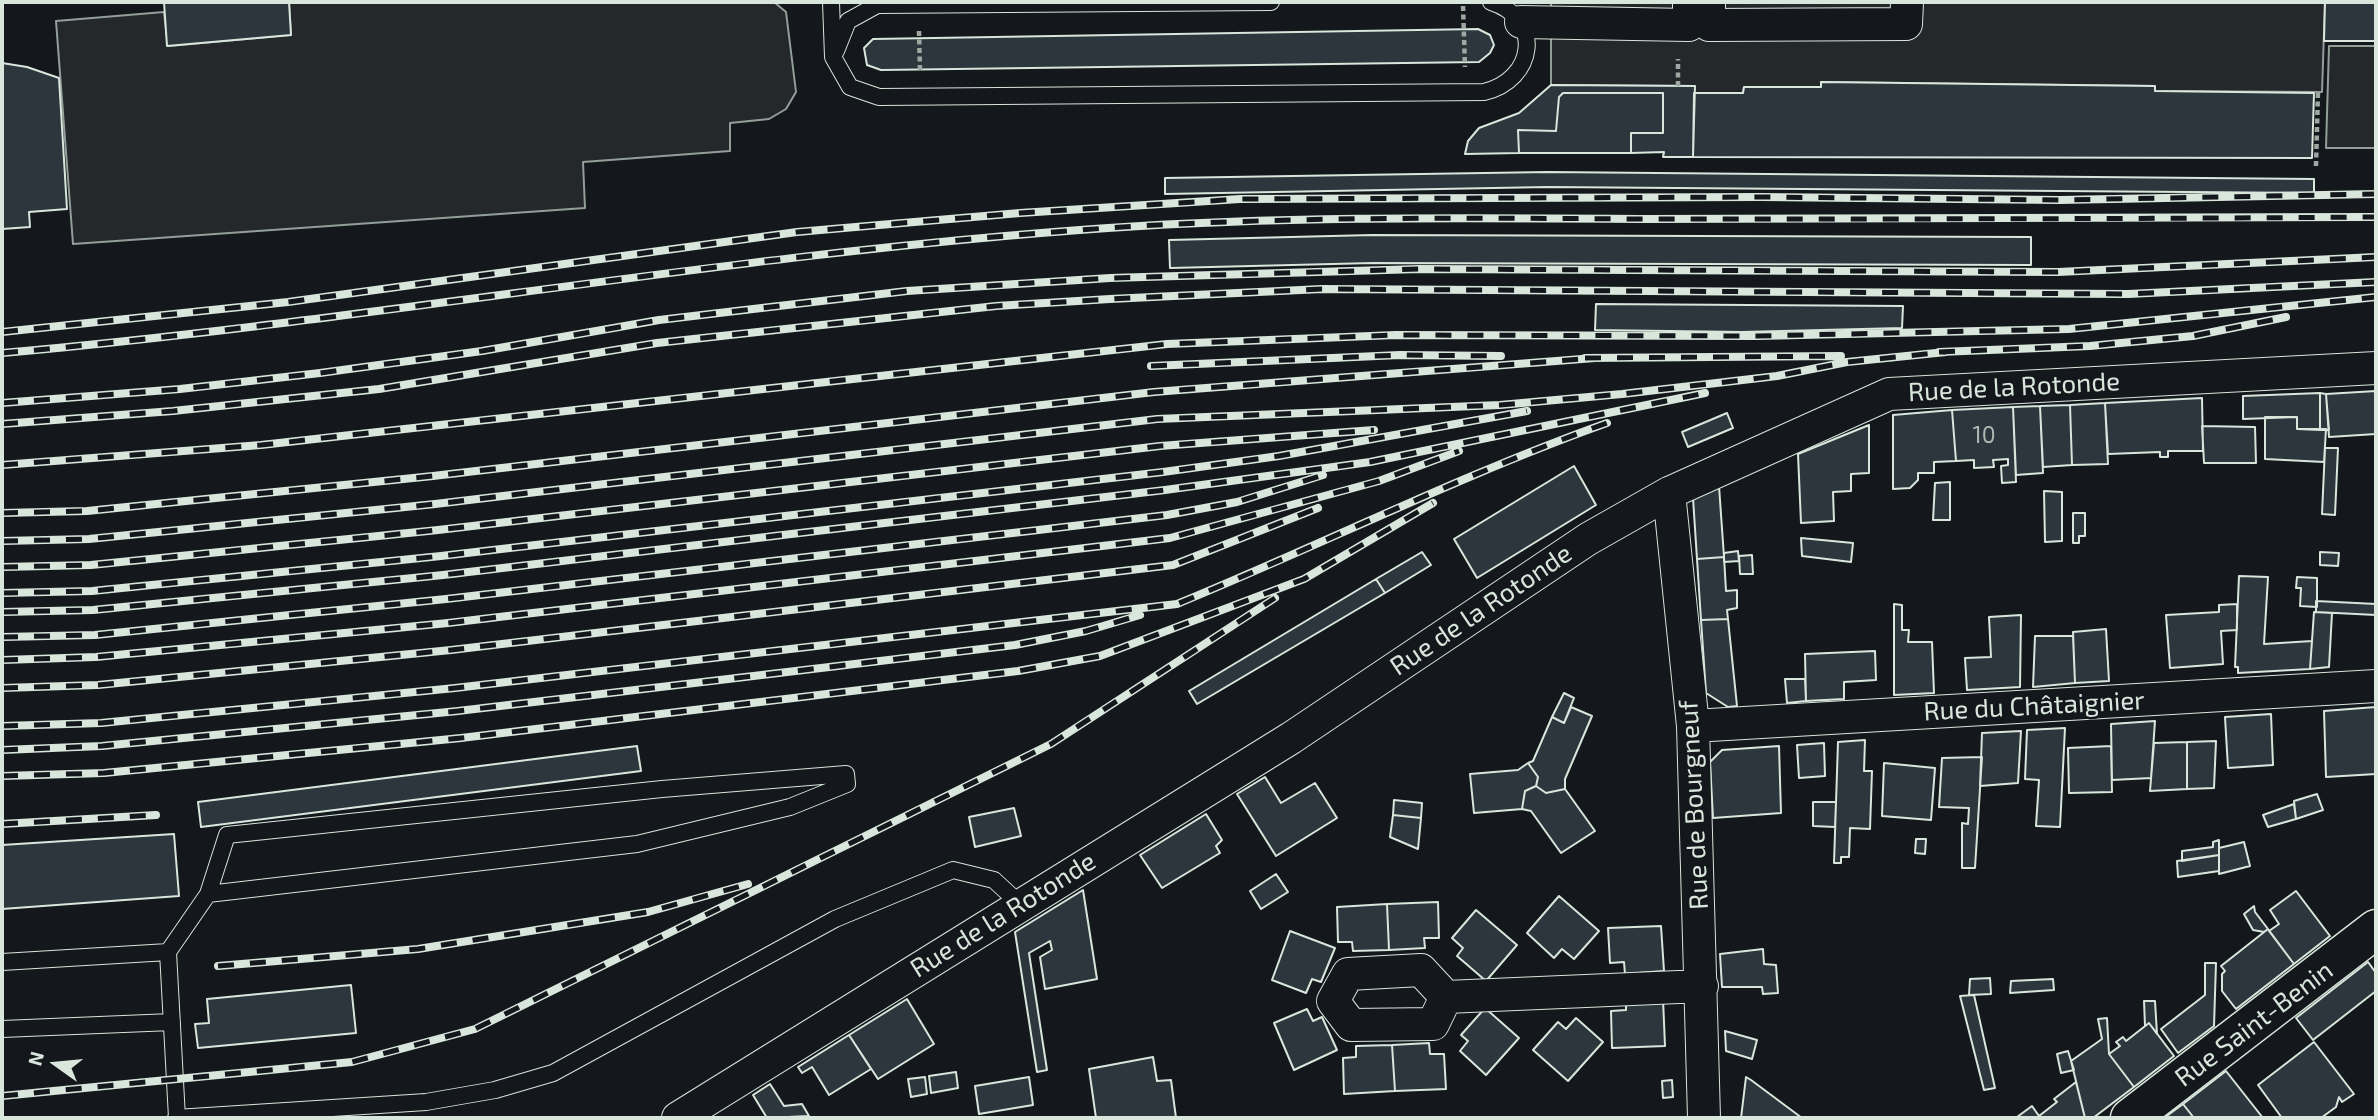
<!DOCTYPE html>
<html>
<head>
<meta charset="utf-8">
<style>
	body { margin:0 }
	#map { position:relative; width:2378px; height:1120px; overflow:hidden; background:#14181c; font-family:"Exo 2",sans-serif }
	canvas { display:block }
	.frame { position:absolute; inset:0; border:4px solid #d8e6dc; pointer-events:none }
	.north { position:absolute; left:21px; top:1029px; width:70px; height:70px; -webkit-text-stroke:5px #14181c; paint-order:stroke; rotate:285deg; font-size:19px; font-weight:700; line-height:28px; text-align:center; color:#d8e6dc }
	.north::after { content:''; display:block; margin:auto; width:24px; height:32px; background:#d8e6dc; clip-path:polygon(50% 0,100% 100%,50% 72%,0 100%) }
</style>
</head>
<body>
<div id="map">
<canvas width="2378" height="1120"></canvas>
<div class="frame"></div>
<div class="north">N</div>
</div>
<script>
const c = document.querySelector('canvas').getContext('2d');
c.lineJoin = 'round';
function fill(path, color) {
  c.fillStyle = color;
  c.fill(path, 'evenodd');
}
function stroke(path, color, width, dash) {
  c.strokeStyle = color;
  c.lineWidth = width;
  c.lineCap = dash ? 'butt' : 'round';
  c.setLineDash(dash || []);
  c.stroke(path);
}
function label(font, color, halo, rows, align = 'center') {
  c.font = font + ' "Exo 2",sans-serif';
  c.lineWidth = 5;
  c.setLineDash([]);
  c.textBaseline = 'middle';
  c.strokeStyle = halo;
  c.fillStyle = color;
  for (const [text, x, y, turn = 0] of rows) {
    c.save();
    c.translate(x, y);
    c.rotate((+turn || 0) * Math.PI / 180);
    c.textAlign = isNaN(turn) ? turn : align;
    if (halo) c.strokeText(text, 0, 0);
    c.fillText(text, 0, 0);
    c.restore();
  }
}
const parking = new Path2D(`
	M 303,2 L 774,2 L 786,12 L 796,92 L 786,109 L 769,119 L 730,123 L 730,151 L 583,162 L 585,208 L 73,244 L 56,21 L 164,12 L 168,46 L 291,35 L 289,3 Z
	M 1551,2 L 2325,2 L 2322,92 L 2155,91 L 2154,86 L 1821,82 L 1821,87 L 1744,87 L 1743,93 L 1694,93 L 1694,86 L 1551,85 Z
	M 2329,46 L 2376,46 L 2376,148 L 2326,148 Z`);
fill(parking, '#24282b');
stroke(parking, '#939e99', 2);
const building = new Path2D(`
	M 164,2 L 289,2 L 291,35 L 167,46 Z
	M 2325,2 L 2376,2 L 2376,41 L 2324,41 Z
	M 1478,29 L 1490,35 L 1494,45 L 1490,53 L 1479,62 L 881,70 L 867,65 L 864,48 L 873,39 Z
	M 2,63 L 27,67 L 59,78 L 67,209 L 29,212 L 30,227 L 2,229 Z
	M 1821,82 L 2155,86 L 2155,91 L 2314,93 L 2312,158 L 1693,157 L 1694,93 L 1743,93 L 1744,87 L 1821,87 Z
	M 1551,85 L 1695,86 L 1693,157 L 1663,157 L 1664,152 L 1631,153 L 1631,133 L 1663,133 L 1663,93 L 1563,93 L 1559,97 L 1556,131 L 1518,130 L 1519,153 L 1465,154 L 1468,141 L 1479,128 L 1519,113 Z
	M 1563,93 L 1663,93 L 1663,133 L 1631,133 L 1631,153 L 1519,153 L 1518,130 L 1556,131 L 1559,97 Z
	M 1548,172 L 2314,179 L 2314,193 L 1548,187 L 1165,194 L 1165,178 Z
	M 1372,235 L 2031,237 L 2031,265 L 1373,263 L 1170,268 L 1169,240 Z
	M 1596,304 L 1903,306 L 1902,328 L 1742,332 L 1595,330 Z
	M 2376,391 L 2376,434 L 2329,437 L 2326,394 Z
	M 2320,393 L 2326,394 L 2329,430 L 2320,430 Z
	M 2320,393 L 2320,430 L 2297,429 L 2297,417 L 2243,419 L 2243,396 Z
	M 2202,398 L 2203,451 L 2168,451 L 2168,457 L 2160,457 L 2160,452 L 2108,454 L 2105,403 Z
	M 2105,403 L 2108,464 L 2072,465 L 2070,405 Z
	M 2070,405 L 2072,465 L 2043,467 L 2040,406 Z
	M 2040,406 L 2043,473 L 2016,475 L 2013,407 Z
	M 2013,407 L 2016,482 L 2002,483 L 2001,466 L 2008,465 L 2008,459 L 1993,460 L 1994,467 L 1974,468 L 1974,460 L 1956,461 L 1952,410 Z
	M 1952,410 L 1956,461 L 1934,462 L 1934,473 L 1918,473 L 1918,480 L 1910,488 L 1893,489 L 1893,415 Z
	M 1727,413 L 1733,428 L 1688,447 L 1682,432 Z
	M 2265,417 L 2297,417 L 2297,429 L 2326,429 L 2324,462 L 2265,459 Z
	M 1869,425 L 1869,473 L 1851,474 L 1851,491 L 1833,492 L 1834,521 L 1801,523 L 1798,454 Z
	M 2202,426 L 2255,427 L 2256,463 L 2204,463 Z
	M 2325,448 L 2338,448 L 2335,515 L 2322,514 Z
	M 1574,466 L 1596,505 L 1477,578 L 1454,539 Z
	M 1950,482 L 1950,520 L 1933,520 L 1935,483 Z
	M 1719,486 L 1724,557 L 1697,559 L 1693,498 Z
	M 2044,491 L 2062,492 L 2062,541 L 2045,542 Z
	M 2073,513 L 2085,513 L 2085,536 L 2079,536 L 2079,543 L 2073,543 Z
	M 1801,538 L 1853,543 L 1851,562 L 1802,556 Z
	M 1738,551 L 1739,561 L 1724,562 L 1724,553 Z
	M 1422,552 L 1431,565 L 1385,593 L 1376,579 Z
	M 2320,552 L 2339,553 L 2338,566 L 2320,565 Z
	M 1752,555 L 1753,574 L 1740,574 L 1739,556 Z
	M 1724,557 L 1726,591 L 1737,590 L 1737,608 L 1727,610 L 1728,619 L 1701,620 L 1697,559 Z
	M 2239,576 L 2268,577 L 2264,644 L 2312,641 L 2310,669 L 2238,673 L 2238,667 L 2235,667 Z
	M 2297,577 L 2317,578 L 2317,607 L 2300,606 L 2301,588 L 2296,588 Z
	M 1376,579 L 1385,593 L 1197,704 L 1189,691 Z
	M 2316,601 L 2376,604 L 2376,615 L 2316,612 Z
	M 1894,604 L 1902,605 L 1902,630 L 1909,630 L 1908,642 L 1932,642 L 1934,693 L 1894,695 Z
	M 2237,604 L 2237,630 L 2221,631 L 2223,664 L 2170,668 L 2166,615 L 2219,612 L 2219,605 Z
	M 2314,612 L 2332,613 L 2329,667 L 2310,669 Z
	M 2021,615 L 2020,687 L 1967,690 L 1965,658 L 1991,657 L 1989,617 Z
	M 1728,619 L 1737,706 L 1728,707 L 1706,693 L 1701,620 Z
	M 2106,629 L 2109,681 L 2075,683 L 2073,632 Z
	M 2035,636 L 2073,636 L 2075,683 L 2033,687 Z
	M 1875,651 L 1876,680 L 1844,682 L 1844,699 L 1806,701 L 1805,654 Z
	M 1785,679 L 1805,679 L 1806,701 L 1787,703 Z
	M 1564,693 L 1574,698 L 1564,723 L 1552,717 Z
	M 1571,707 L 1592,716 L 1565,779 L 1565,789 L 1546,793 L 1536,786 L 1538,777 L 1528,763 L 1533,761 L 1552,717 L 1564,723 Z
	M 2376,707 L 2376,774 L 2326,777 L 2324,711 Z
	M 2271,714 L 2273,765 L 2228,768 L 2225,717 Z
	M 2155,721 L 2151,778 L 2112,780 L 2111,724 Z
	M 2065,728 L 2060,827 L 2036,826 L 2039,780 L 2025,779 L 2027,730 Z
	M 2021,731 L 2018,783 L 1980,786 L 1982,733 Z
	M 1865,740 L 1864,771 L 1872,771 L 1870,829 L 1850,828 L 1849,857 L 1841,857 L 1841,863 L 1834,863 L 1838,742 Z
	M 2216,741 L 2214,788 L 2187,789 L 2187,742 Z
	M 2187,742 L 2187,789 L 2150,791 L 2154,743 Z
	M 1824,743 L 1825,776 L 1799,778 L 1797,745 Z
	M 637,746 L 641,771 L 201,827 L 198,802 Z
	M 1779,746 L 1781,813 L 1713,818 L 1710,762 L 1722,750 Z
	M 2111,746 L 2112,792 L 2069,793 L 2068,748 Z
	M 1982,757 L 1975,868 L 1962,868 L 1962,823 L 1968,824 L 1969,808 L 1939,807 L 1942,758 Z
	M 1528,763 L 1538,777 L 1536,786 L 1525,791 L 1522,809 L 1474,813 L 1470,774 L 1518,770 Z
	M 1884,763 L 1935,768 L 1931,820 L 1882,816 Z
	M 1265,777 L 1281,803 L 1315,783 L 1337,818 L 1276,856 L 1237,794 Z
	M 1536,786 L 1546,793 L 1565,789 L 1595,831 L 1561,853 L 1531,811 L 1522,809 L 1525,791 Z
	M 2317,794 L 2323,810 L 2296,819 L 2294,801 Z
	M 1394,800 L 1422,803 L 1421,818 L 1393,815 Z
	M 1813,802 L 1836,802 L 1835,827 L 1813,826 Z
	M 2294,804 L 2296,819 L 2268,827 L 2263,815 Z
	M 1014,808 L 1021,836 L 975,847 L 969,817 Z
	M 1206,814 L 1222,840 L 1216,846 L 1220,853 L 1162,888 L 1140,855 Z
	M 1393,815 L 1421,818 L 1418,849 L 1390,837 Z
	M 174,834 L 179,896 L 2,909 L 2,845 Z
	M 1916,839 L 1926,839 L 1925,854 L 1915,853 Z
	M 2219,840 L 2219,855 L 2182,861 L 2182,851 L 2213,847 L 2213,842 Z
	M 2244,842 L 2250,866 L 2219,874 L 2219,848 Z
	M 2219,855 L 2219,871 L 2178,877 L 2177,861 Z
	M 1276,874 L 1288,892 L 1261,909 L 1250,891 Z
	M 1083,890 L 1097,979 L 1045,989 L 1040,957 L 1052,950 L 1050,941 L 1029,953 L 1047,1070 L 1037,1072 L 1015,932 Z
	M 2296,891 L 2330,936 L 2294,964 L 2269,931 L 2279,924 L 2270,910 Z
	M 1559,896 L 1599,931 L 1574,959 L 1562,949 L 1554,958 L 1527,933 Z
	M 1438,902 L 1439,938 L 1424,938 L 1425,948 L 1389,950 L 1387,904 Z
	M 1387,904 L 1389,950 L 1353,951 L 1352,942 L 1338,942 L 1337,907 Z
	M 2254,906 L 2255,912 L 2268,929 L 2264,932 L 2253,930 L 2244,914 Z
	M 1476,910 L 1517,945 L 1486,981 L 1457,956 L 1463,948 L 1452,938 Z
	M 1661,926 L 1664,971 L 1625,974 L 1624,962 L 1610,963 L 1608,928 Z
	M 2268,929 L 2294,964 L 2236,1009 L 2222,991 L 2222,974 L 2225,971 L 2221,966 Z
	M 1290,931 L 1335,948 L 1321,982 L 1312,979 L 1306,993 L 1272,980 Z
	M 1763,949 L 1764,964 L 1776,965 L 1778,993 L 1763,994 L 1762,987 L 1722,987 L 1720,954 Z
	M 2368,962 L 2376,973 L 2376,991 L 2313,1040 L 2296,1018 Z
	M 2205,963 L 2216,963 L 2214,1026 L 2178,1053 L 2161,1029 L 2205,995 Z
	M 1990,978 L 1991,994 L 1969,995 L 1970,979 Z
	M 2053,979 L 2054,990 L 2010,993 L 2011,981 Z
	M 351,985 L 356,1033 L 198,1048 L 195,1024 L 209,1023 L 207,999 Z
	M 1974,995 L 1995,1088 L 1984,1090 L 1960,996 Z
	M 907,999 L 934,1044 L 878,1079 L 849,1035 Z
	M 1663,999 L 1665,1046 L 1612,1048 L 1611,1011 L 1626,1010 L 1626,1001 Z
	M 2144,1001 L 2155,1001 L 2157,1034 L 2149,1023 L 2145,1026 Z
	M 1485,1008 L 1519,1038 L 1486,1075 L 1460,1051 L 1468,1041 L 1461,1035 Z
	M 1307,1009 L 1313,1021 L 1322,1017 L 1337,1050 L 1294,1070 L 1274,1023 Z
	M 1576,1018 L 1603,1042 L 1568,1081 L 1533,1050 L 1558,1022 L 1566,1029 Z
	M 2107,1018 L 2109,1054 L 2134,1087 L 2093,1118 L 2085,1118 L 2071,1061 L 2102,1039 L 2098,1019 Z
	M 2149,1023 L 2174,1056 L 2134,1087 L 2109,1054 L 2120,1046 L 2116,1042 L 2123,1037 L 2126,1041 Z
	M 1725,1031 L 1757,1040 L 1752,1059 L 1726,1051 Z
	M 849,1035 L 871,1069 L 829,1095 L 812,1067 L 802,1073 L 798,1067 Z
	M 2314,1042 L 2354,1094 L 2342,1102 L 2339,1097 L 2336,1107 L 2321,1118 L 2282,1118 L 2258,1085 Z
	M 1429,1043 L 1430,1054 L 1444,1054 L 1446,1089 L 1395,1091 L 1392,1045 Z
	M 1392,1045 L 1395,1091 L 1344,1094 L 1343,1058 L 1356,1057 L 1356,1046 Z
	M 2068,1051 L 2074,1070 L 2061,1073 L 2057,1054 Z
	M 1153,1057 L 1157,1081 L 1171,1080 L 1176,1118 L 1096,1118 L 1089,1069 Z
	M 2226,1071 L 2263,1118 L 2194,1118 L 2183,1104 Z
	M 956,1072 L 958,1088 L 931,1093 L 929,1076 Z
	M 925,1077 L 927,1094 L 911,1097 L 908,1079 Z
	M 1029,1077 L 1033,1105 L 979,1114 L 975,1086 Z
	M 1746,1077 L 1751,1080 L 1802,1118 L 1741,1118 Z
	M 1672,1080 L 1673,1097 L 1663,1098 L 1662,1081 Z
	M 2076,1082 L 2085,1118 L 2017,1117 L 2032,1106 L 2039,1116 L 2057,1102 L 2054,1099 Z
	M 770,1084 L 784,1106 L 802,1104 L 809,1116 L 767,1118 L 753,1095 Z
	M 2183,1104 L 2194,1118 L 2164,1118 Z`);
fill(building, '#2c363c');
stroke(building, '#d8e6dc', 2);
const service = new Path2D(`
	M 831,2 L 833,57 L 850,87 L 879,97 L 1484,92 C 1535,80 1544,19 1491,2
	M 836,51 L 848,21 L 877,5 L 1271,2
	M 2,962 L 168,952
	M 2,1029 L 172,1022
	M 176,1118 L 426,1102 L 495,1090 L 553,1073 L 835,919 L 953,870 L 994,880 L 1020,904
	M 177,1118 L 168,952 L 208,894 L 227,835 L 662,789 L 846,774 L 847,784 L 790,807 L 637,844 L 208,894`);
const minor = new Path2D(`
	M 1709,2 L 1709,25 L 1906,24 L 1907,2
	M 1521,22 L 1689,25 L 1689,2
	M 1669,493 L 1693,726 L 1704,1118
	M 1693,726 L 2376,686
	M 1446,997 L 1433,1024 L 1351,1025 L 1333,1001 L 1348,974 L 1421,970 L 1446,997 L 1702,986
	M 678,1118 L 1291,738 L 1588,539 L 1669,493 L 1889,394 L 2376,368`);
const secondary = new Path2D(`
	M 2130,1118 L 2376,929`);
stroke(service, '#d8e6dc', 18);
stroke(minor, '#d8e6dc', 34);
stroke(secondary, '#d8e6dc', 41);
stroke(new Path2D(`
	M 1463,6 L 1465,67
	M 919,31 L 920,71
	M 1678,86 L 1678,59
	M 2316,166 L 2318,92`), '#9da8a2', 4.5, [5, 3.5]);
stroke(service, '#14181c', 16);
stroke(minor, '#14181c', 32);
stroke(secondary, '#14181c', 38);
const rail = new Path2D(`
	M 2,332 L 288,302 L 797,232 L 1020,213 L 1240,199 L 1760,197 L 2060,200 L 2376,194
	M 1939,352 L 2090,346 L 2193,336 L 2286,317
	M 2,353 C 372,321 737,253 1108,228 C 1287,216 1466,218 1646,219 C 1890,219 2133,219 2376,217
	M 1585,358 L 1841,356
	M 1151,366 L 1400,355 L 1501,356
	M 2,403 L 180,389 L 320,373 L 482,351 L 659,320 L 907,291 L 1110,278 L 1420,269 L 2058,272 L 2376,257
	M 2,424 L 173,411 L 379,389 L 657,343 L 996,306 L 1110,299 L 1322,289 L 2128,294 L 2376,282
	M 2,465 L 261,445 L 1167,344 L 1396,335 L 1757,336 L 2069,329 L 2376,297
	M 2,513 L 87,511 L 433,476 L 1154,392 L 1595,358
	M 2,541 L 89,539 L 435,504 L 1157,419 L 1500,405 L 1622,394 L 1777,376 L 1847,362 L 1946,352
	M 2,567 L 91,565 L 438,530 L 1160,446 L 1374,430
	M 2,593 L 92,591 L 441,556 L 1163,472 L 1279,456 L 1527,411
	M 2,612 L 93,610 L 443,575 L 1165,490 L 1370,462 L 1705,393
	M 2,637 L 95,635 L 446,599 L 1167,515 L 1237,502 L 1323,475
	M 2,660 L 96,657 L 448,623 L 1170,538 L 1379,481 L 1459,451
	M 2,688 L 98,685 L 451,650 L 1173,565 L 1318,508
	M 2,726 L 101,723 L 455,688 L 1177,604 C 1321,545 1461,475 1607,423
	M 2,750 L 102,746 L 458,711 L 1015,645 L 1086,631 L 1140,615
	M 2,776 L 104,773 L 461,738 L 1018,671 L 1100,656 L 1304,579 L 1433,503
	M 2,824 L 156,815
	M 218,966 L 418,949 L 648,912 L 748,884
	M 2,1096 L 352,1062 L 475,1029 L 1051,744 L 1275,598`);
stroke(rail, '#d8e6dc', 8);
stroke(rail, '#14181c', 5, [16]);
label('23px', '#adbab4', null, [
	["10",1984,435]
]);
label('26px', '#d8e6dc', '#14181c', [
	["Rue de la Rotonde",2014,387,-3],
	["Rue de la Rotonde",1481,610,-34],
	["Rue du Châtaignier",2034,706,-3],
	["Rue de Bourgneuf",1694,805,-93],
	["Rue de la Rotonde",1003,915,-32],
	["Rue Saint-Benin",2254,1024,-37]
]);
</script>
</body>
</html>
